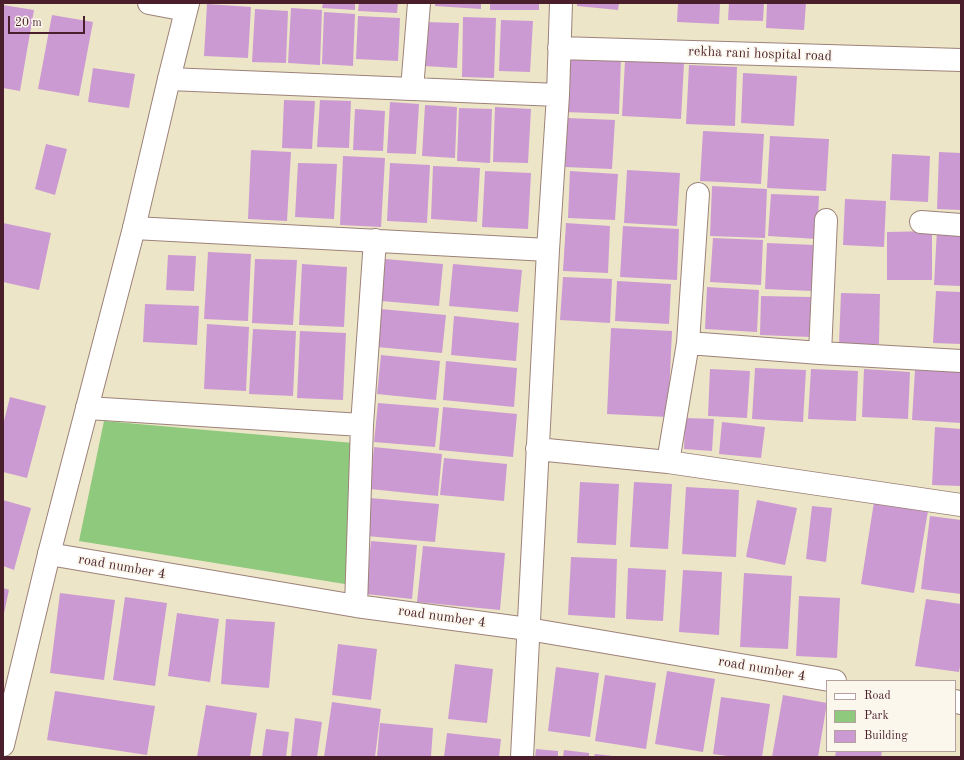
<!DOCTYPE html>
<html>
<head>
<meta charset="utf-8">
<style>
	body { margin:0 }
	#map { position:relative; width:964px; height:760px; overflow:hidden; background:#ede5c7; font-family:"Old Standard TT",serif }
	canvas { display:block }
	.frame { position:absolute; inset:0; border:4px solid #4a1f2b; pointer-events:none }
	.legend { position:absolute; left:826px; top:680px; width:130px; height:72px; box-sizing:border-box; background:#fbf7ec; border:1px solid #b4a19f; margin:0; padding:5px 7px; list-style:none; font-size:12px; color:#4a1f2b }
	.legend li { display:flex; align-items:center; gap:8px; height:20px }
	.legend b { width:20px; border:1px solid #b4a19f }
	.scale { position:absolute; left:8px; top:16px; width:77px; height:18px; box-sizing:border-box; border:2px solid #4a1f2b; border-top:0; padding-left:5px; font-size:12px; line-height:14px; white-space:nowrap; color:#4a1f2b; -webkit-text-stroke:3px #fbf7ec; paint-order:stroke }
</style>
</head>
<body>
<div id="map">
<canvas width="964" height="760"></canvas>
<div class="frame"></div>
<ul class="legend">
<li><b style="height:5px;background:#fff"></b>Road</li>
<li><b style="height:11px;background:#8ec97d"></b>Park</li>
<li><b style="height:11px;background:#cc9ad3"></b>Building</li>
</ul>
<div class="scale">20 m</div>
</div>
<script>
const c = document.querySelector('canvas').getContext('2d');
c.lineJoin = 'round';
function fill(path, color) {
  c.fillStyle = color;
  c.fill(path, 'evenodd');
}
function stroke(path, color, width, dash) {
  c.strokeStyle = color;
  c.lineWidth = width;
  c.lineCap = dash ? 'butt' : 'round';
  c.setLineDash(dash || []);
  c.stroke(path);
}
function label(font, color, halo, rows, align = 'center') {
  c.font = font + ' "Old Standard TT",serif';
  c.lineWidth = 3.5;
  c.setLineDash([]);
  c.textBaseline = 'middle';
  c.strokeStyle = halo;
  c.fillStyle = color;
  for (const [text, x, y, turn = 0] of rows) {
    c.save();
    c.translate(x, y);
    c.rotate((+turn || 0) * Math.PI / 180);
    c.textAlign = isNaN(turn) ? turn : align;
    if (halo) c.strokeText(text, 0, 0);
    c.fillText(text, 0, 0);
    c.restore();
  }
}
fill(new Path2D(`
	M 104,421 L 365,444 L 351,585 L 79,541 Z`), '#8ec97d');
fill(new Path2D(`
	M 323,3 L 355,3 L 355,10 L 322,8 Z
	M 359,3 L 398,3 L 397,13 L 358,11 Z
	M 435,3 L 481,3 L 481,9 L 435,6 Z
	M 490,3 L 539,3 L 539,10 L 490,10 Z
	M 577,3 L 619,3 L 618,10 L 577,6 Z
	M 678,3 L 720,3 L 719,24 L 677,22 Z
	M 729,3 L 764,3 L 763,21 L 728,20 Z
	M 767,3 L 806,3 L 804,30 L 766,28 Z
	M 207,4 L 251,7 L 248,58 L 204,56 Z
	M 3,5 L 34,10 L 20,91 L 3,88 Z
	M 291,8 L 322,10 L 320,65 L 288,63 Z
	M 255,9 L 288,11 L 286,63 L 252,62 Z
	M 324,12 L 355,14 L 353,66 L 322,64 Z
	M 52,15 L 93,22 L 79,96 L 38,89 Z
	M 358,16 L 400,18 L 398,61 L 356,59 Z
	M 463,17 L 496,18 L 494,78 L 462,77 Z
	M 501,20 L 533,21 L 530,72 L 499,71 Z
	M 425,22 L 459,23 L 457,68 L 424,66 Z
	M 567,55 L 621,58 L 619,114 L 564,112 Z
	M 625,61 L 684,63 L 681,119 L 622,116 Z
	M 689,65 L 737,67 L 735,126 L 686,124 Z
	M 93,68 L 135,74 L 129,108 L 88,102 Z
	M 743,73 L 797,76 L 794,126 L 741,123 Z
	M 284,100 L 315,101 L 312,149 L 282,148 Z
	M 320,100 L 351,101 L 349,148 L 317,147 Z
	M 390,102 L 419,104 L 416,154 L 387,153 Z
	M 425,105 L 457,107 L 455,158 L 422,156 Z
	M 495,107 L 531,109 L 528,163 L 493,162 Z
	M 459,108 L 492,109 L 490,163 L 457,161 Z
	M 355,109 L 385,111 L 383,151 L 353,150 Z
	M 567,118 L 615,120 L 612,169 L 565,167 Z
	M 703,131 L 764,134 L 761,184 L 700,181 Z
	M 770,136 L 829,139 L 826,191 L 767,188 Z
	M 46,144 L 67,149 L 55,195 L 35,189 Z
	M 251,150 L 291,152 L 287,221 L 248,219 Z
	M 939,152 L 961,153 L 961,210 L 937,209 Z
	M 892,154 L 930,156 L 928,202 L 890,200 Z
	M 343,156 L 385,158 L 381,227 L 340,225 Z
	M 298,163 L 337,164 L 334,219 L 295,217 Z
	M 390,163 L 430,165 L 427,223 L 387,221 Z
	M 433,166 L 480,168 L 477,222 L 431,219 Z
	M 627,170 L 680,173 L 677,226 L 624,223 Z
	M 485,171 L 531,173 L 528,229 L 482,227 Z
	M 570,171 L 618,174 L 615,220 L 568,218 Z
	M 712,186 L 767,189 L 765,238 L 710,236 Z
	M 771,194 L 819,196 L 817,239 L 768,236 Z
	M 845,199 L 886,201 L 884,247 L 843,245 Z
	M 3,223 L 51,233 L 39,290 L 3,282 Z
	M 566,223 L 610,226 L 608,273 L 563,271 Z
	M 623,226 L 679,229 L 677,280 L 620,277 Z
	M 937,229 L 961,231 L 961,286 L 934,285 Z
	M 932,231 L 932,280 L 887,280 L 887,232 Z
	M 713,238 L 763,240 L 761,285 L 710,282 Z
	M 767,243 L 815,245 L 812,291 L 765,289 Z
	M 208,252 L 251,254 L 248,321 L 204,319 Z
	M 168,255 L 196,256 L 194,291 L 166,290 Z
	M 255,259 L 297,260 L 293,325 L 252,323 Z
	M 385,259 L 443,264 L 439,306 L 381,301 Z
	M 302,264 L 347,267 L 344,327 L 299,325 Z
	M 453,264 L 522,270 L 518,312 L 449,306 Z
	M 563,277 L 612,279 L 610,323 L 560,320 Z
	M 617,281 L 671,284 L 669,324 L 615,321 Z
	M 707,287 L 759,290 L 757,332 L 705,329 Z
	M 936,291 L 961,292 L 961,344 L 933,343 Z
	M 841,293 L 880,294 L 879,344 L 839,344 Z
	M 761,296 L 811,297 L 810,337 L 760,335 Z
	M 145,304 L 199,306 L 197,345 L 143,342 Z
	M 381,309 L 446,315 L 442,353 L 377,347 Z
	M 454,316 L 519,323 L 516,361 L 451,355 Z
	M 207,324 L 249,327 L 246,391 L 204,389 Z
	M 611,328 L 672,331 L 668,417 L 607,414 Z
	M 253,329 L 296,331 L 293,396 L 249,394 Z
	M 300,331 L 346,333 L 343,400 L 297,398 Z
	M 381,355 L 440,361 L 436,400 L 377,394 Z
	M 446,361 L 517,368 L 514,407 L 443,400 Z
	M 755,368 L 806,370 L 803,422 L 752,419 Z
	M 710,369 L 750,371 L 747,418 L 708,416 Z
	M 811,369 L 858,371 L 856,421 L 808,419 Z
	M 864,369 L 910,372 L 908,419 L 862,417 Z
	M 915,370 L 961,372 L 961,423 L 912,420 Z
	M 10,397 L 46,406 L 27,478 L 3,472 L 3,425 Z
	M 378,403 L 439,408 L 435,447 L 374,442 Z
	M 443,407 L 517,414 L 513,457 L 439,450 Z
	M 685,418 L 714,419 L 712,451 L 684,449 Z
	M 722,422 L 765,427 L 761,458 L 719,454 Z
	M 935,427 L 961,429 L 961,486 L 932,485 Z
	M 374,447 L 442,454 L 438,496 L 370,489 Z
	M 444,458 L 507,464 L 504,501 L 440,495 Z
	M 580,482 L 619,484 L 616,545 L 577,543 Z
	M 634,482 L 672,484 L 668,549 L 630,547 Z
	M 686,487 L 739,490 L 736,557 L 682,554 Z
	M 370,498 L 439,504 L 435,542 L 366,536 Z
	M 3,500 L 31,508 L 14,570 L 3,566 Z
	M 757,500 L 797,508 L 785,565 L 746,557 Z
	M 874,502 L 928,511 L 914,593 L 861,584 Z
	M 812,506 L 832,508 L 826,562 L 806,559 Z
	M 930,516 L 961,520 L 961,594 L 921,589 Z
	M 371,541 L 417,545 L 412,599 L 366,594 Z
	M 423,546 L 505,553 L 500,610 L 417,602 Z
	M 571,557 L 617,559 L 615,618 L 568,615 Z
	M 628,568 L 666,570 L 663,621 L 626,619 Z
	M 683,570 L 722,572 L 719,635 L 679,632 Z
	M 744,573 L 792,576 L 788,649 L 740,647 Z
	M 3,588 L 9,590 L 4,613 L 3,613 Z
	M 60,593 L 115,600 L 104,680 L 50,673 Z
	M 799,596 L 840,598 L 837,658 L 796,656 Z
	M 125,597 L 167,603 L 155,686 L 113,680 Z
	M 926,599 L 961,604 L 961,661 L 959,672 L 915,666 Z
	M 177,613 L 219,619 L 210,682 L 168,676 Z
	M 226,619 L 275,622 L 269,688 L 221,684 Z
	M 338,644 L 377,649 L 371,700 L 332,695 Z
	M 455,664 L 493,669 L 487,723 L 448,719 Z
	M 556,667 L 599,673 L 590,737 L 548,731 Z
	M 667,671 L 715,679 L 703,752 L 655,744 Z
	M 605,675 L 656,683 L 646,749 L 595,741 Z
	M 55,691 L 155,706 L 147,755 L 47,740 Z
	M 783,695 L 827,703 L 818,757 L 772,757 Z
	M 721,697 L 770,704 L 762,757 L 734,757 L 713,754 Z
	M 332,702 L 381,709 L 375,757 L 324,757 Z
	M 206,705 L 257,713 L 250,757 L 197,757 Z
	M 295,718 L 322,722 L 317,757 L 291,757 Z
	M 380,723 L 433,728 L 431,757 L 377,757 Z
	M 266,729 L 289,732 L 286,757 L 262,757 Z
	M 447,733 L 501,739 L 499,757 L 444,757 Z
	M 536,749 L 558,751 L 558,757 L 535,757 Z
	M 564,750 L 589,753 L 589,757 L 563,757 Z
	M 836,751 L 882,751 L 881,757 L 835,757 Z
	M 595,754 L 613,756 L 613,757 L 594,757 Z`), '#cc9ad3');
const minor = new Path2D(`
	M 559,48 L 961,60
	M 169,79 L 558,95
	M 412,89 L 419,3
	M 921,222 L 961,225
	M 134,228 L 548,250
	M 688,343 L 820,353 L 961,361
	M 820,353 L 826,220
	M 87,408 L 362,425 L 375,240
	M 537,449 L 668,462 L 961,505
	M 668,462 L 688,343 L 698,194
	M 49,554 L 356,606 L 528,629 L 835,681
	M 356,606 L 362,425
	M 955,701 L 961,703
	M 522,757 L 548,250 L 558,95 L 561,3`);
const tertiary = new Path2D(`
	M 149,3 L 186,10
	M 3,745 L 49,554 L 134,228 L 169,79 L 188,3`);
stroke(minor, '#9c8279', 24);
stroke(tertiary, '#9c8279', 24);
stroke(minor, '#fff', 22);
stroke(tertiary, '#fff', 22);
label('14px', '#4a1f2b', '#fbf7ec', [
	["rekha rani hospital road",760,54,2],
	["road number 4",122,567,10],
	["road number 4",442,617,8],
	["road number 4",762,669,10]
]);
</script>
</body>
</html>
